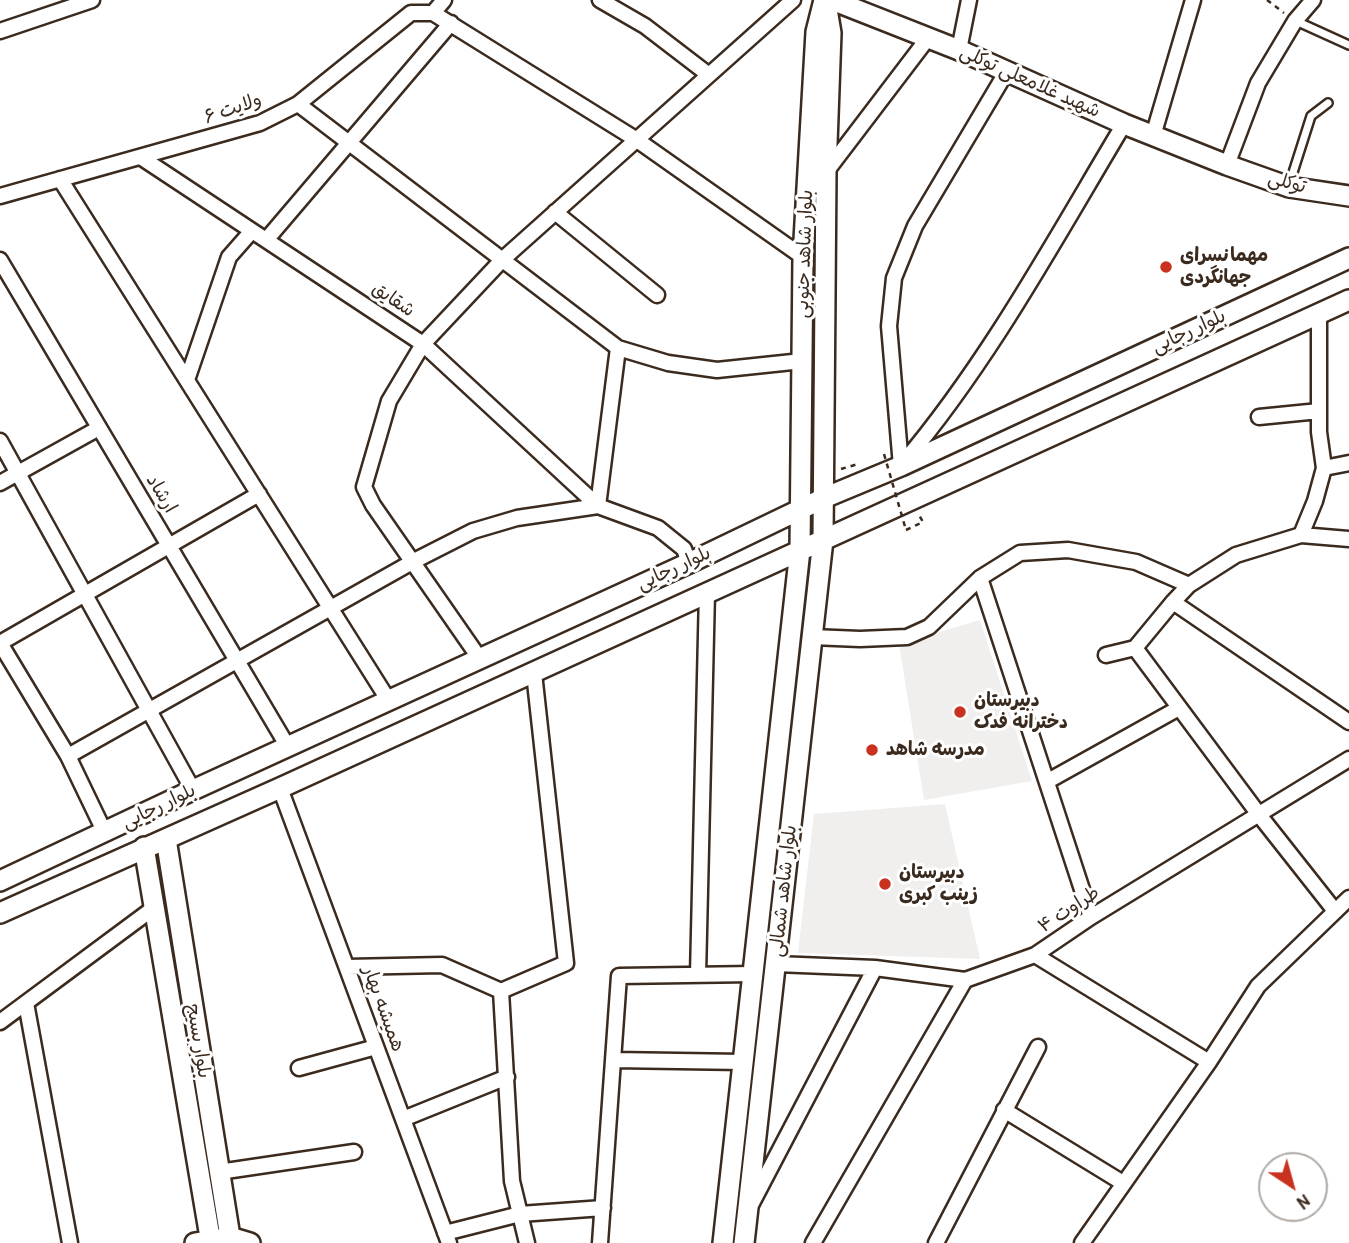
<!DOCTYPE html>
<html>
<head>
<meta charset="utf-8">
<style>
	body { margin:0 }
	#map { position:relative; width:1349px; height:1243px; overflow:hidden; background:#fff; font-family:"Patrick Hand",sans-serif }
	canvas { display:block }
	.north { position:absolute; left:1258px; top:1152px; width:70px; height:70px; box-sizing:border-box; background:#fff; border:2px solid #b1aaa5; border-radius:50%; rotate:144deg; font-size:19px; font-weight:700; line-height:28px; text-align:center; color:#3b2a1e }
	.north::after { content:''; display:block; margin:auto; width:24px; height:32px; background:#c8321e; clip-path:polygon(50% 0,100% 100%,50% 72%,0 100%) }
</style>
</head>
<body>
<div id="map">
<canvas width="1349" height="1243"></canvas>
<div class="north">N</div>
</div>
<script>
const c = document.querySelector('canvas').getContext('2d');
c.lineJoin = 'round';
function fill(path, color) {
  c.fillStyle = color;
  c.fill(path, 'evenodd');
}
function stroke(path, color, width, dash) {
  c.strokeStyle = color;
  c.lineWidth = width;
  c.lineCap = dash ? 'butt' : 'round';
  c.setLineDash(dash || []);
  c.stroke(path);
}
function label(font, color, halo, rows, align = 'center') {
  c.font = font + ' "Patrick Hand","Playpen Sans Arabic",sans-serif';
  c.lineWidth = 6;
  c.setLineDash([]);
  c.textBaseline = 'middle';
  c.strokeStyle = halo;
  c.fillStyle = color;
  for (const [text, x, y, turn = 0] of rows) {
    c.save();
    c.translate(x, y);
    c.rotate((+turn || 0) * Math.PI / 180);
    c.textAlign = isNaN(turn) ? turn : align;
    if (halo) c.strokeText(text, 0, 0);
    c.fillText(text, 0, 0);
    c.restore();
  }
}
fill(new Path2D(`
	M 980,620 L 1032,781 L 924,800 L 899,644 Z
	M 945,804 L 980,959 L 798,953 L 814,814 Z`), '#f1efee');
const lane = new Path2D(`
	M 1296,21 L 1349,45
	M 1289,185 L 1311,116 L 1328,103`);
const street = new Path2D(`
	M 600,0 L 645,26 L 709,75
	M 433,13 L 637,140 L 803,257
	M 0,31 L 92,0
	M 959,50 L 969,0
	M 298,104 L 618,348 L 668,363 L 717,370 L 802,361
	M 1153,136 L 1193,0
	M 142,158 L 423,344 L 598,506
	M 1227,165 L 1258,83 L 1295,21 L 1313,0
	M 826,172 L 928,38
	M 60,179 L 389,701
	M 0,196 L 260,123 L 298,104 L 411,13 L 433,13 L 444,0
	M 555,212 L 657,295
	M 267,239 L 451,23
	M 0,260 L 288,747
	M 187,380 L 229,257 L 251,232
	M 1259,417 L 1319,411
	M 0,441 L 193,790
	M 903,463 C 990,360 1055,239 1124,124
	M 901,466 L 889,326 L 894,278 L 915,226 L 1007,71
	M 1324,468 L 1349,463
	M 0,483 L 99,428
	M 598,506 L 618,348
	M 1301,535 L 1315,501 L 1324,468 L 1319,432 L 1319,314
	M 1349,539 L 1301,535 L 1236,555 L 1189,585 L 1173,602 L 1349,722
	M 980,578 L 1091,917
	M 1173,602 L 1135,648 L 1260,816 L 1335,911
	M 812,637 L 860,639 L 907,637 L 929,627 L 980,578 L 1020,553 L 1068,550 L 1136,562 L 1189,585
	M 1106,655 L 1135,648
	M 480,659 L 373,505 L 364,487 L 389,401 L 423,344 L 503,259 L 793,0
	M 68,756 L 414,561 L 473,531 L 517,518 L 598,506 L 658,528 L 684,549 L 689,563
	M 1048,781 L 1179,708
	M 280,788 L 449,1243
	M 105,833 L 68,756 L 0,643 L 259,494
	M 1035,955 L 1209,1062
	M 776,964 L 875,968 L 965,980 L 1035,955 L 1091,917 L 1349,759
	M 347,967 L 442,965 L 501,991 L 512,1181 L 527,1243
	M 698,975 L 707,592
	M 501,991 L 566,963 L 534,673
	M 26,1003 L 70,1243
	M 0,1022 L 155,907
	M 613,1060 L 743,1062
	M 299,1068 L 376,1047
	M 1004,1110 L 1123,1183
	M 403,1119 L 507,1077
	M 219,1172 L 354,1152
	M 752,1203 L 875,968
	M 445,1233 L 520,1214 L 603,1208
	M 600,1243 L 619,976 L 753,974
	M 813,1243 L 965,980
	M 936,1243 L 1038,1047
	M 1082,1243 L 1209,1062 L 1258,986 L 1349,898`);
const secondary = new Path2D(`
	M 832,0 L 959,50 L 1124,124 L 1227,165 L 1289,187 L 1349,196
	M 166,839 L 231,1243
	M 144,847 L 211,1243
	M 0,881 L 193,790 L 689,563 L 824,498 L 901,466 L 1349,258
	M 0,913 L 280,788 L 1349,300
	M 195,1243 L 230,1237 L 250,1243
	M 723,1243 L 800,550 L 803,257 L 816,32 L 824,0
	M 744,1243 L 823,540 L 826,172 L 831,33 L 826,3`);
stroke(lane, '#3b2a1e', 12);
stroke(street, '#3b2a1e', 19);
stroke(secondary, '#3b2a1e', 24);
stroke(new Path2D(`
	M 1267,0 L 1284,13
	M 841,469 L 858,464
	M 906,530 L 923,522 L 919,515`), '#3b2a1e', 2.5, [5, 5]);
stroke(lane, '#fff', 7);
stroke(street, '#fff', 14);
stroke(secondary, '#fff', 19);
stroke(new Path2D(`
	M 884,454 L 906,530`), '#3b2a1e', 2.5, [5, 5]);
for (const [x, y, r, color] of [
	[1166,267,7,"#c8321e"],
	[960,712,7,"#c8321e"],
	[872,750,7,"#c8321e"],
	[885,884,7,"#c8321e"]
]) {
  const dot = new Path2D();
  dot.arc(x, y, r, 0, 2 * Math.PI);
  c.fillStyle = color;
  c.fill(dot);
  stroke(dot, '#fff', 2.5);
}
label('19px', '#3b2a1e', '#fff', [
	["شهید غلامعلی توکلی",1030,82,24],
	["ولایت ۶",233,109,-19],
	["توکلی",1287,183,15],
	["بلوار شاهد جنوبی",805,254,-88],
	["شقایق",393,300,34],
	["بلوار رجایی",1189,332,-25],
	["ارشاد",161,494,59],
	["بلوار رجایی",674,569,-25],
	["بلوار رجایی",159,807,-26],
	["بلوار شاهد شمالی",784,891,-84],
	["طراوت ۴",1069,910,-33],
	["همیشه بهار",383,1009,70],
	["بلوار بسیج",198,1041,81]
]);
label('bold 19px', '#3b2a1e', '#fff', [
	["مهمانسرای",1180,256],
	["جهانگردی",1180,278],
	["دبیرستان",974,701],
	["دخترانه فدک",974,723],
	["مدرسه شاهد",886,750],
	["دبیرستان",899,873],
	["زینب کبری",899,895]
], 'left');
</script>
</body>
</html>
